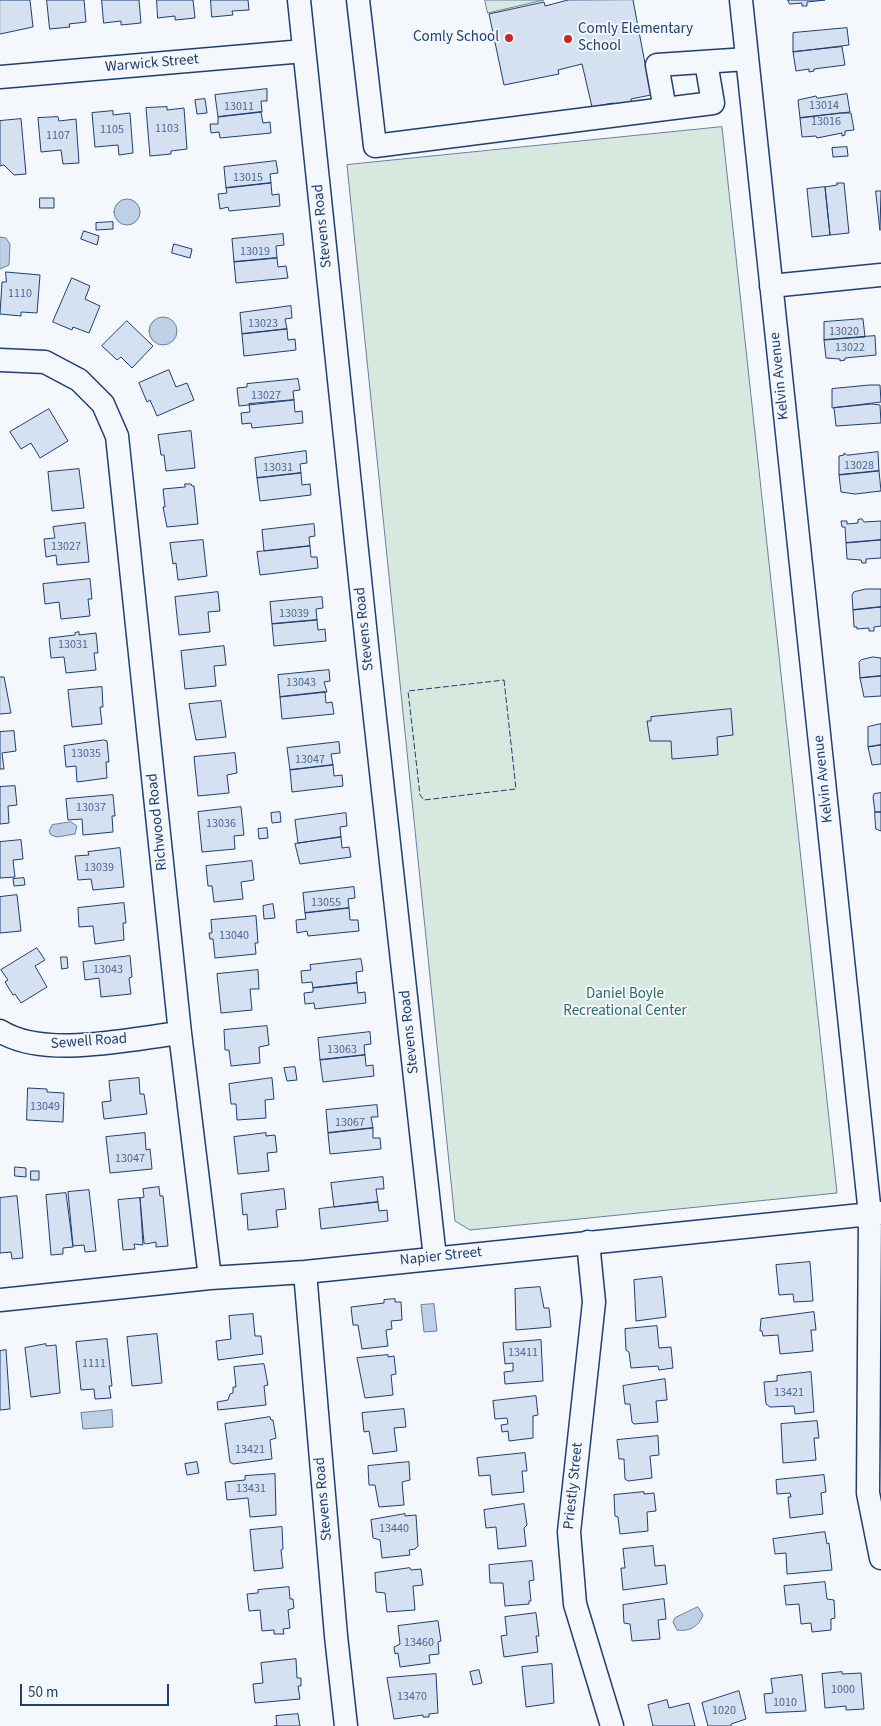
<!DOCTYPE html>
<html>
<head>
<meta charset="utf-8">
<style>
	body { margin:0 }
	#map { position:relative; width:881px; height:1726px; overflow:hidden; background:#f4f7fb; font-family:"Source Sans 3",sans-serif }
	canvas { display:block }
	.scale { position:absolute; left:20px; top:1684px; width:149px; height:22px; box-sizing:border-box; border:2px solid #1d3f73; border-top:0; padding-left:6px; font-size:15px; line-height:18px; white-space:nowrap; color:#1d3f73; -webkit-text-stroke:4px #f4f7fb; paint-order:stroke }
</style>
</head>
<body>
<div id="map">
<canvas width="881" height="1726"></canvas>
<div class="scale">50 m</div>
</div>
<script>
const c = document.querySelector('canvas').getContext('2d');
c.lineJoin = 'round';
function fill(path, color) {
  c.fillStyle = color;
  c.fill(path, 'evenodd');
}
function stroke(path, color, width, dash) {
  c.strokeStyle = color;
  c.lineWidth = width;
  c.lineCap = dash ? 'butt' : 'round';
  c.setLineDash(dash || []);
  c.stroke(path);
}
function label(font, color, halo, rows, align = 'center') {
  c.font = font + ' "Source Sans 3",sans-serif';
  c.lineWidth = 4;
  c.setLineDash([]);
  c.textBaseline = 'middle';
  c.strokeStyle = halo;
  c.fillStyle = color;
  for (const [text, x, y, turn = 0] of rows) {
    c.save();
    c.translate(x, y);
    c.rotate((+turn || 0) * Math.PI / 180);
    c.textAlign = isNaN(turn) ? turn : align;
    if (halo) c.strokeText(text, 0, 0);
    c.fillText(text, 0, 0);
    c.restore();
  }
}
const green = new Path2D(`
	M 485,0 L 544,0 L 488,13 Z
	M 722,127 L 837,1193 L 470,1230 L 455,1221 L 347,165 Z`);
fill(green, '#d7e8df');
stroke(green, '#687fa3', 1);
const water = new Path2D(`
	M114 212a13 13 0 1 1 26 0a13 13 0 1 1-26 0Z
	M 0,237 L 6,238 L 10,244 L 9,265 L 0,269 Z
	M149 331a14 14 0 1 1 28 0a14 14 0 1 1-28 0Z
	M 71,822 L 77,826 L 75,834 L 57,837 L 51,835 L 49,831 L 52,825 Z
	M 434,1304 L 437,1331 L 424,1332 L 421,1305 Z
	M 112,1410 L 113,1427 L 83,1429 L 81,1413 Z
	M 698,1607 L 703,1615 C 699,1626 690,1632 677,1630 L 673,1622 L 675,1618 Z`);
fill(water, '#bed0e5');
stroke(water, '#687fa3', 1);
const building = new Path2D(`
	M 0,0 L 30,0 L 33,27 L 0,34 Z
	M 47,0 L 84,0 L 86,22 L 69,24 L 70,27 L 50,29 Z
	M 102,0 L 139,0 L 141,23 L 121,25 L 121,21 L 104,23 Z
	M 157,0 L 193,0 L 195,18 L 175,20 L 175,16 L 158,18 Z
	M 211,0 L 248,0 L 249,10 L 232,11 L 233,15 L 212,17 Z
	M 633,0 L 651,95 L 631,99 L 632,107 L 614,110 L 613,103 L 592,107 L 582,64 L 558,70 L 559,74 L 504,85 L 489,14 L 544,2 L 545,6 L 568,0 Z
	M 788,0 L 825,0 L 807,2 L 807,6 L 802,6 L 802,3 L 790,4 Z
	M 847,28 L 849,45 L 793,52 L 793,33 Z
	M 842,47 L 845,65 L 814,69 L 814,71 L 809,72 L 809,69 L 796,71 L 793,52 Z
	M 267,89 L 267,101 L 261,101 L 262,112 L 218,117 L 215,95 Z
	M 847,94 L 850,112 L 800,118 L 798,100 L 816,96 L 817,98 Z
	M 205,99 L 207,113 L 197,114 L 195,100 Z
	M 167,107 L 167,110 L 184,108 L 187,149 L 171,151 L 171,154 L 150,156 L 146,108 Z
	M 113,111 L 113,115 L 130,113 L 133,153 L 119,155 L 118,145 L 95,147 L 92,113 Z
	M 261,112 L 263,123 L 270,122 L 271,133 L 220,138 L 219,132 L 211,133 L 210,124 L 218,124 L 218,117 Z
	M 840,113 L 851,113 L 854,130 L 845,131 L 845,135 L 842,136 L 842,133 L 817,138 L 816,136 L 802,137 L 800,118 Z
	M 58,117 L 59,121 L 76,119 L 79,163 L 63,164 L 61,150 L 41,152 L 38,118 Z
	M 21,119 L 26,174 L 14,175 L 4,165 L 0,166 L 0,121 Z
	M 847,147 L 848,156 L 833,157 L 832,148 Z
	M 276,161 L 278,173 L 270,174 L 271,183 L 226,188 L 224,167 Z
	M 271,183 L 272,195 L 279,194 L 280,206 L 229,211 L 228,207 L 220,209 L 218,194 L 227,193 L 226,188 Z
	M 837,183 L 844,183 L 849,233 L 830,235 L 825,187 L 837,185 Z
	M 825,187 L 830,235 L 812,237 L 807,189 Z
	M 876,191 L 881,191 L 880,230 Z
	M 40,198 L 54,198 L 54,208 L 40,208 Z
	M 113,222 L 113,229 L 96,230 L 96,223 Z
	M 84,231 L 99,236 L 97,245 L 81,239 Z
	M 283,234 L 284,245 L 276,246 L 277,258 L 234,262 L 232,239 Z
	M 174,244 L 192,249 L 190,258 L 172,253 Z
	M 277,258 L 278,267 L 286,266 L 288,278 L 236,283 L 234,262 Z
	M 6,272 L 40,275 L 37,313 L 21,312 L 21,316 L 0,314 L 2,282 L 6,282 Z
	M 72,278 L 90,286 L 85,299 L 100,306 L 89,333 L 73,327 L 72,330 L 53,322 Z
	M 291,306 L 292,318 L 285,319 L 287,329 L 242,334 L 240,313 Z
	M 863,319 L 865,337 L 824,340 L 824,322 Z
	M 127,321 L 153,346 L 132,368 L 121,357 L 117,360 L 102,346 Z
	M 287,329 L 288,340 L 295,339 L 296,350 L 244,356 L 242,334 Z
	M 875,336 L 876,355 L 845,358 L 845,360 L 840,361 L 840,359 L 826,358 L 824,340 Z
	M 169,370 L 176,387 L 187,383 L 194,400 L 157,416 L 150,400 L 147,402 L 139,383 Z
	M 298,379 L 300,390 L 293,391 L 294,400 L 239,406 L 237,388 L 247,387 L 247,384 Z
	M 870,385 L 880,385 L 881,402 L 832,408 L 832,389 Z
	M 294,400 L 295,412 L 302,411 L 303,423 L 252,428 L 251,423 L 242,424 L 241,413 L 250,412 L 249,404 Z
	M 872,404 L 880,405 L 881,423 L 836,426 L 834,408 Z
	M 49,409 L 68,441 L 40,458 L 31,443 L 21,449 L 10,432 Z
	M 191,431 L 195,468 L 166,471 L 164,455 L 161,455 L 158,435 Z
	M 306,451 L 307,463 L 300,464 L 301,473 L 257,478 L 255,458 Z
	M 878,452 L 879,471 L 839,475 L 839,456 L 844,455 L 844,453 L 847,455 Z
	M 79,469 L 84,508 L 52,511 L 48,472 Z
	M 879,471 L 881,491 L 855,494 L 841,492 L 839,475 Z
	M 301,473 L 302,485 L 310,484 L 311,495 L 260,501 L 257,478 Z
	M 185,484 L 191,484 L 192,486 L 194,486 L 198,524 L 167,527 L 163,507 L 165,507 L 163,489 L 185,487 Z
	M 862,519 L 864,522 L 881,521 L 881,540 L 846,543 L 845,527 L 842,527 L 841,521 L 847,521 L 847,524 L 858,523 L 858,520 Z
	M 85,523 L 89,562 L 57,565 L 56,555 L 46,557 L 44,539 L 55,538 L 53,527 Z
	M 314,524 L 315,536 L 309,537 L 310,546 L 264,551 L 262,530 Z
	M 203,540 L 207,576 L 178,580 L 176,563 L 173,564 L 170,543 Z
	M 881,540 L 881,558 L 866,559 L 866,563 L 862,563 L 861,560 L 847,559 L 846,543 Z
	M 310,546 L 311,557 L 317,557 L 318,568 L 260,575 L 257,552 Z
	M 90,579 L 92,599 L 88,599 L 90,616 L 61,619 L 59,602 L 45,604 L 43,584 Z
	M 866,589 L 881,589 L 881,607 L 853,610 L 852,595 L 854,592 Z
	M 218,592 L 220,611 L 208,612 L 210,632 L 179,635 L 175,597 Z
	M 322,597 L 323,608 L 316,609 L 317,620 L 272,624 L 270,602 Z
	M 881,607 L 881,626 L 874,627 L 874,631 L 869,631 L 869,628 L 857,629 L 857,627 L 854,627 L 853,610 Z
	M 317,620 L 318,630 L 325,629 L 326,641 L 274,646 L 272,624 Z
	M 79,632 L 79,635 L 96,633 L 98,653 L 94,653 L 96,670 L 66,673 L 64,657 L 51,658 L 49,638 L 75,635 L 75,633 Z
	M 224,646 L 226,665 L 214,666 L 216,686 L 185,689 L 181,651 Z
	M 873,657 L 881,658 L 881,676 L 860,678 L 859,662 L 861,660 Z
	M 329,670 L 330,681 L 324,682 L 327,692 L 280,697 L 278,675 Z
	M 881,676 L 881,696 L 864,697 L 860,678 Z
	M 0,677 L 4,677 L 11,713 L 0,714 Z
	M 102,687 L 103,707 L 100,707 L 102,724 L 72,727 L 68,690 Z
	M 325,692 L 326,703 L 332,702 L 334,714 L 282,719 L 280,697 Z
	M 221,701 L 226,737 L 196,740 L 189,704 Z
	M 731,709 L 733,735 L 717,737 L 718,755 L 672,759 L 671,741 L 650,741 L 647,721 L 651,721 L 651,717 Z
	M 881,724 L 881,745 L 868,747 L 868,727 Z
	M 14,731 L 16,751 L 2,753 L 4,769 L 0,769 L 0,732 Z
	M 104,740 L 107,741 L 109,762 L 106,762 L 107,778 L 77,782 L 76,766 L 66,767 L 64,746 Z
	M 339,742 L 340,753 L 331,754 L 333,765 L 290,770 L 287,748 Z
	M 881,745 L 881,764 L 872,765 L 868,747 Z
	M 235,753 L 237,773 L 227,775 L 229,793 L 198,796 L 194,757 Z
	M 333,765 L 334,776 L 342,775 L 343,786 L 292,792 L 290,770 Z
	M 15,786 L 17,805 L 8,806 L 9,823 L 0,824 L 0,787 Z
	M 881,793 L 881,812 L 875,812 L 873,797 L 874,794 Z
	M 113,795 L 115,816 L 112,816 L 113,832 L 83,835 L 82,819 L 68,820 L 66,799 Z
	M 241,807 L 244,835 L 234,836 L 235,849 L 202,852 L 198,812 Z
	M 280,812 L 281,822 L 272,823 L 271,813 Z
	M 875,812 L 881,812 L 881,831 L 876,829 Z
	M 346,813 L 347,826 L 340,827 L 341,837 L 298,843 L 295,820 Z
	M 267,828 L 268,838 L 259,839 L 258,829 Z
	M 341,837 L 342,848 L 349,847 L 351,857 L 300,864 L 295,844 Z
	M 21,840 L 23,859 L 13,860 L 15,877 L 0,878 L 0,842 Z
	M 120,848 L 124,887 L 93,890 L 91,879 L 78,880 L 75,856 L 89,855 L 88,852 Z
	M 252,861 L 254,880 L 241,882 L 243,899 L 214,902 L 212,886 L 208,886 L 206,866 Z
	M 24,878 L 25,885 L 14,886 L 13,879 Z
	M 354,887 L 355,898 L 348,899 L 349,908 L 305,913 L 303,893 Z
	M 17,895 L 21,931 L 0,933 L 0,897 Z
	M 124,903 L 126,923 L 123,923 L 124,940 L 95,944 L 93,926 L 79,927 L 78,908 Z
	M 273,904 L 275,918 L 264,919 L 263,906 Z
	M 349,908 L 350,920 L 358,920 L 359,931 L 308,936 L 307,931 L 297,933 L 296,920 L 306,919 L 305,913 Z
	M 256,916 L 258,943 L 255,943 L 256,954 L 215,958 L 213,939 L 210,939 L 209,933 L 212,933 L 211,920 Z
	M 37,948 L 45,960 L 35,966 L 47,987 L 21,1003 L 15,994 L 13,995 L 5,982 L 8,980 L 1,970 Z
	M 130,956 L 132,977 L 129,978 L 131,994 L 101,997 L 99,978 L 85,980 L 83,962 Z
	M 61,957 L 67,957 L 68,968 L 62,969 Z
	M 361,959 L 363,971 L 356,972 L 357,983 L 313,988 L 312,982 L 302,983 L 301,971 L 311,970 L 310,965 Z
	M 258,970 L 259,989 L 250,989 L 252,1010 L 221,1013 L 217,974 Z
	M 357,983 L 358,993 L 365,992 L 366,1003 L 315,1009 L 314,1003 L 305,1004 L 304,993 L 313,992 L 313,988 Z
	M 267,1026 L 269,1045 L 259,1047 L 260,1063 L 231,1066 L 229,1050 L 225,1050 L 224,1030 Z
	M 370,1032 L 371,1044 L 364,1045 L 365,1055 L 320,1060 L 318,1038 Z
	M 365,1055 L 366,1066 L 373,1065 L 374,1076 L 323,1082 L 320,1060 Z
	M 295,1067 L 297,1080 L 287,1081 L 284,1068 Z
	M 139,1078 L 140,1094 L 144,1094 L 147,1114 L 104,1119 L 102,1102 L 111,1101 L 109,1081 Z
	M 272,1078 L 274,1099 L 265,1100 L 266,1118 L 237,1120 L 236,1104 L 231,1104 L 229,1084 Z
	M 28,1088 L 47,1089 L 47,1092 L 64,1093 L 63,1122 L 27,1120 Z
	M 377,1105 L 378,1117 L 371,1117 L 373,1128 L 328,1133 L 326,1110 Z
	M 373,1128 L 373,1138 L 380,1138 L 381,1149 L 330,1154 L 328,1133 Z
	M 145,1133 L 146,1150 L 150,1149 L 152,1169 L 110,1173 L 106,1137 Z
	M 266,1133 L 266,1136 L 275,1135 L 277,1152 L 267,1153 L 269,1171 L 238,1174 L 234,1137 Z
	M 15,1167 L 26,1168 L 26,1177 L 15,1176 Z
	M 31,1171 L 39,1171 L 39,1180 L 31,1180 Z
	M 383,1177 L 384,1189 L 376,1189 L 378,1202 L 334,1207 L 331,1183 Z
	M 159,1187 L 160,1196 L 163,1196 L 168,1246 L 156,1247 L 156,1242 L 146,1244 L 144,1243 L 140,1198 L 144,1197 L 143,1189 Z
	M 284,1189 L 286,1209 L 276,1210 L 278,1227 L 248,1230 L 247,1214 L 243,1215 L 241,1194 Z
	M 89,1190 L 96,1251 L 85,1252 L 84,1245 L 73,1246 L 68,1192 Z
	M 66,1193 L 73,1247 L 63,1248 L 63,1254 L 51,1255 L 46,1195 Z
	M 17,1196 L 23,1258 L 12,1259 L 11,1252 L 0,1253 L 0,1198 Z
	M 140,1198 L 143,1245 L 134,1244 L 135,1249 L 123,1250 L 118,1200 Z
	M 378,1202 L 379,1211 L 387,1210 L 388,1221 L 321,1229 L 319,1209 Z
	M 810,1262 L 813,1301 L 794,1302 L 793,1294 L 779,1295 L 776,1265 Z
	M 662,1277 L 666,1317 L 636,1321 L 634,1280 Z
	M 540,1287 L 544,1308 L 549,1308 L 551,1327 L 516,1330 L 515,1289 Z
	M 395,1299 L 395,1302 L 401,1302 L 402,1320 L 391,1321 L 392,1329 L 386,1330 L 388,1346 L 362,1349 L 358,1325 L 353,1325 L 351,1307 L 384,1303 L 384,1300 Z
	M 814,1312 L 816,1330 L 811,1330 L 813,1351 L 780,1354 L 778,1335 L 763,1336 L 762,1331 L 760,1331 L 761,1319 Z
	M 253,1314 L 255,1336 L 261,1336 L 263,1354 L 218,1360 L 216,1341 L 231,1339 L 229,1316 Z
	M 657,1326 L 659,1348 L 671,1347 L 673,1368 L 659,1370 L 658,1366 L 631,1368 L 629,1352 L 626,1350 L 625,1329 Z
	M 157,1334 L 162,1383 L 132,1386 L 127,1337 Z
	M 107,1339 L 112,1386 L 109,1386 L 111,1398 L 95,1399 L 94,1389 L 81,1390 L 76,1342 Z
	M 541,1340 L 543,1381 L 505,1384 L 504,1372 L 513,1371 L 513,1363 L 505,1364 L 503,1343 Z
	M 46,1344 L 46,1346 L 56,1345 L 60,1393 L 31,1397 L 25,1348 Z
	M 6,1350 L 10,1409 L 0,1410 L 0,1351 Z
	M 388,1355 L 388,1357 L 394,1356 L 396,1374 L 391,1375 L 393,1395 L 365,1398 L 357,1358 Z
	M 264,1364 L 268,1385 L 264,1386 L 266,1405 L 218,1410 L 217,1402 L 228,1400 L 230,1394 L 233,1393 L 233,1387 L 236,1387 L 234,1367 Z
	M 811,1372 L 814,1412 L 795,1414 L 794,1406 L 770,1407 L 766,1404 L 764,1382 L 777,1381 L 777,1376 Z
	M 665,1379 L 667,1400 L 656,1401 L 658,1422 L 634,1424 L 632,1422 L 630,1404 L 625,1404 L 623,1386 Z
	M 536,1396 L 538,1415 L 533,1416 L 533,1438 L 509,1441 L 508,1431 L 502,1432 L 501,1425 L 508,1424 L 507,1418 L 495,1419 L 493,1401 Z
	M 404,1409 L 406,1427 L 394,1428 L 397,1451 L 373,1454 L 369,1431 L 364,1432 L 362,1413 Z
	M 270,1417 L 271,1420 L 273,1420 L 276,1438 L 270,1440 L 272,1459 L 233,1464 L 230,1462 L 225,1424 Z
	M 817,1421 L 819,1438 L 814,1438 L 816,1460 L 783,1463 L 781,1424 Z
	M 658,1436 L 659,1455 L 650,1456 L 652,1478 L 628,1481 L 625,1479 L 624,1459 L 619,1459 L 617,1440 Z
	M 525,1453 L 527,1471 L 522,1471 L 524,1492 L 492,1495 L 490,1475 L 479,1476 L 477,1458 Z
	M 197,1462 L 199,1473 L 187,1475 L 185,1464 Z
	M 409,1462 L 410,1480 L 402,1482 L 404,1505 L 379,1507 L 375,1485 L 369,1485 L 368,1466 Z
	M 275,1474 L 276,1515 L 250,1517 L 248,1498 L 227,1500 L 225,1482 L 245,1480 L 245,1476 Z
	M 824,1475 L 826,1492 L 821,1493 L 823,1514 L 790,1518 L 788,1497 L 791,1497 L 790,1493 L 777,1494 L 776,1480 Z
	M 644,1492 L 644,1494 L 654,1493 L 656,1511 L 647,1512 L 648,1531 L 620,1534 L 618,1517 L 615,1516 L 614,1495 Z
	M 524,1504 L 527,1525 L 524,1528 L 526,1546 L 498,1549 L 496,1527 L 486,1528 L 484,1510 Z
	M 405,1514 L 405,1516 L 416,1515 L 418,1546 L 415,1549 L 409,1550 L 410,1555 L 382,1558 L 380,1540 L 373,1538 L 371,1520 Z
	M 282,1527 L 283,1549 L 281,1550 L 283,1568 L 254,1571 L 250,1530 Z
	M 825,1532 L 827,1544 L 829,1543 L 832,1570 L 787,1574 L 786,1553 L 775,1554 L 773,1539 Z
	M 653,1546 L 655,1566 L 665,1565 L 667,1584 L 623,1590 L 621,1568 L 625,1568 L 623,1549 Z
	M 532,1561 L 534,1580 L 529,1581 L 531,1601 L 529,1601 L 529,1604 L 505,1606 L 503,1583 L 490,1583 L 489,1565 Z
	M 410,1568 L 411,1570 L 421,1569 L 423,1585 L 413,1586 L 415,1610 L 387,1612 L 385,1593 L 376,1592 L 375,1573 Z
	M 825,1582 L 827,1599 L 834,1600 L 835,1618 L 831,1619 L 831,1630 L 812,1632 L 811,1623 L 801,1624 L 799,1604 L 786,1605 L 784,1586 Z
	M 289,1587 L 290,1599 L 293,1599 L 294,1608 L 288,1610 L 290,1628 L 283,1629 L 284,1634 L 274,1634 L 274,1630 L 262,1631 L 260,1610 L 249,1611 L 247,1594 L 258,1593 L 258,1590 Z
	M 664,1599 L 666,1619 L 658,1620 L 660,1639 L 632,1641 L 630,1624 L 624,1623 L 623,1605 Z
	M 536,1613 L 539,1636 L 536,1636 L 538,1652 L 504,1657 L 501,1636 L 507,1635 L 505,1617 Z
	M 438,1621 L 441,1641 L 438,1642 L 439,1654 L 429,1655 L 430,1663 L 400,1667 L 398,1653 L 395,1654 L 394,1647 L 400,1644 L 398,1626 Z
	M 296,1659 L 297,1678 L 301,1678 L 301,1686 L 298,1686 L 300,1699 L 255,1703 L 253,1684 L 263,1683 L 261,1663 Z
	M 552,1664 L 554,1703 L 526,1707 L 522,1667 Z
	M 479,1670 L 482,1683 L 473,1685 L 470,1672 Z
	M 842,1672 L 842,1674 L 861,1673 L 864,1709 L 846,1710 L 846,1706 L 825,1708 L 822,1674 Z
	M 436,1674 L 438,1713 L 429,1714 L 429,1717 L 423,1717 L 423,1715 L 394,1719 L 387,1678 Z
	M 802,1675 L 806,1711 L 766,1713 L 764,1694 L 773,1693 L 771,1679 Z
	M 739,1691 L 746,1719 L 731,1724 L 731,1726 L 708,1726 L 702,1703 Z
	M 667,1700 L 669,1708 L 689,1703 L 695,1726 L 653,1726 L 648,1705 Z
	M 298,1714 L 300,1726 L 274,1726 L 277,1726 L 276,1716 Z`);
fill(building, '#d5e0f0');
stroke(building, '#1d3f73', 1);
const minor = new Path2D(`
	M 299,0 L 368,655 L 435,1258
	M 358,0 L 375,146 L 665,109
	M 741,0 L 870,1214 L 868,1493 L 881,1558
	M 706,62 L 713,103 L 665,109 L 657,65 L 747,59
	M 0,77 L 304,51
	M 771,286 L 881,275
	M 0,360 L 45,362 L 79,380 L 103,404 L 117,436 L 180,1033 L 210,1278
	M 0,1031 C 44,1059 129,1039 180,1033
	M 588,1242 L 594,1302 L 569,1532 L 575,1604 L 612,1726
	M 305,1272 L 336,1636 L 346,1726
	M 0,1300 L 210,1278 L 305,1272 L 881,1213`);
stroke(minor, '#1d3f73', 25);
stroke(minor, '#f4f7fb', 22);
stroke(new Path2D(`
	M 504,680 L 516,789 L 424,800 L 420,795 L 408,691 Z`), '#1d3f73', 1, [6, 2.5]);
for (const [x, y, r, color] of [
	[509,38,5,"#c62828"],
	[568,39,5,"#c62828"]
]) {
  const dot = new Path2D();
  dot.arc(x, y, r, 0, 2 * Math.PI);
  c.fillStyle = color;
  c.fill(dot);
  stroke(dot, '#f4f7fb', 2);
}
label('12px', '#4b6792', null, [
	["13014",824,106],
	["13011",239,107],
	["13016",826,122],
	["1103",167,129],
	["1105",112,130],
	["1107",58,136],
	["13015",248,178],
	["13019",255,252],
	["1110",20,294],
	["13023",263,324],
	["13020",844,332],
	["13022",850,348],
	["13027",266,396],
	["13028",859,466],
	["13031",278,468],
	["13027",66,547],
	["13039",294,614],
	["13031",73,645],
	["13043",301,683],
	["13035",86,754],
	["13047",310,760],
	["13037",91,808],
	["13036",221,824],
	["13039",99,868],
	["13055",326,903],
	["13040",234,936],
	["13043",108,970],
	["13063",342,1050],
	["13049",45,1107],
	["13067",350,1123],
	["13047",130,1159],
	["13411",523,1353],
	["1111",94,1364],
	["13421",789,1393],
	["13421",250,1450],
	["13431",251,1489],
	["13440",394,1529],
	["13460",419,1643],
	["1000",843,1690],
	["13470",412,1697],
	["1010",785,1703],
	["1020",724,1711]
]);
label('15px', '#1d3f73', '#f4f7fb', [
	["Comly Elementary",578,30],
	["School",578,47],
	["Comly School",499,38,"right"]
], 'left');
label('15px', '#1d3f73', '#f4f7fb', [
	["Warwick Street",152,64,-5],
	["Stevens Road",323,226,-96],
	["Kelvin Avenue",780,376,-96],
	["Stevens Road",365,629,-96],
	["Kelvin Avenue",824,779,-96],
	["Richwood Road",158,822,-96],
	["Stevens Road",410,1032,-96],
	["Sewell Road",89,1042,-4],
	["Napier Street",441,1257,-6],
	["Priestly Street",574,1486,-84],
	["Stevens Road",324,1499,-95]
]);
label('15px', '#2c6c60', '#f4f7fb', [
	["Daniel Boyle",625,995],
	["Recreational Center",625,1012]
]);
</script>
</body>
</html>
